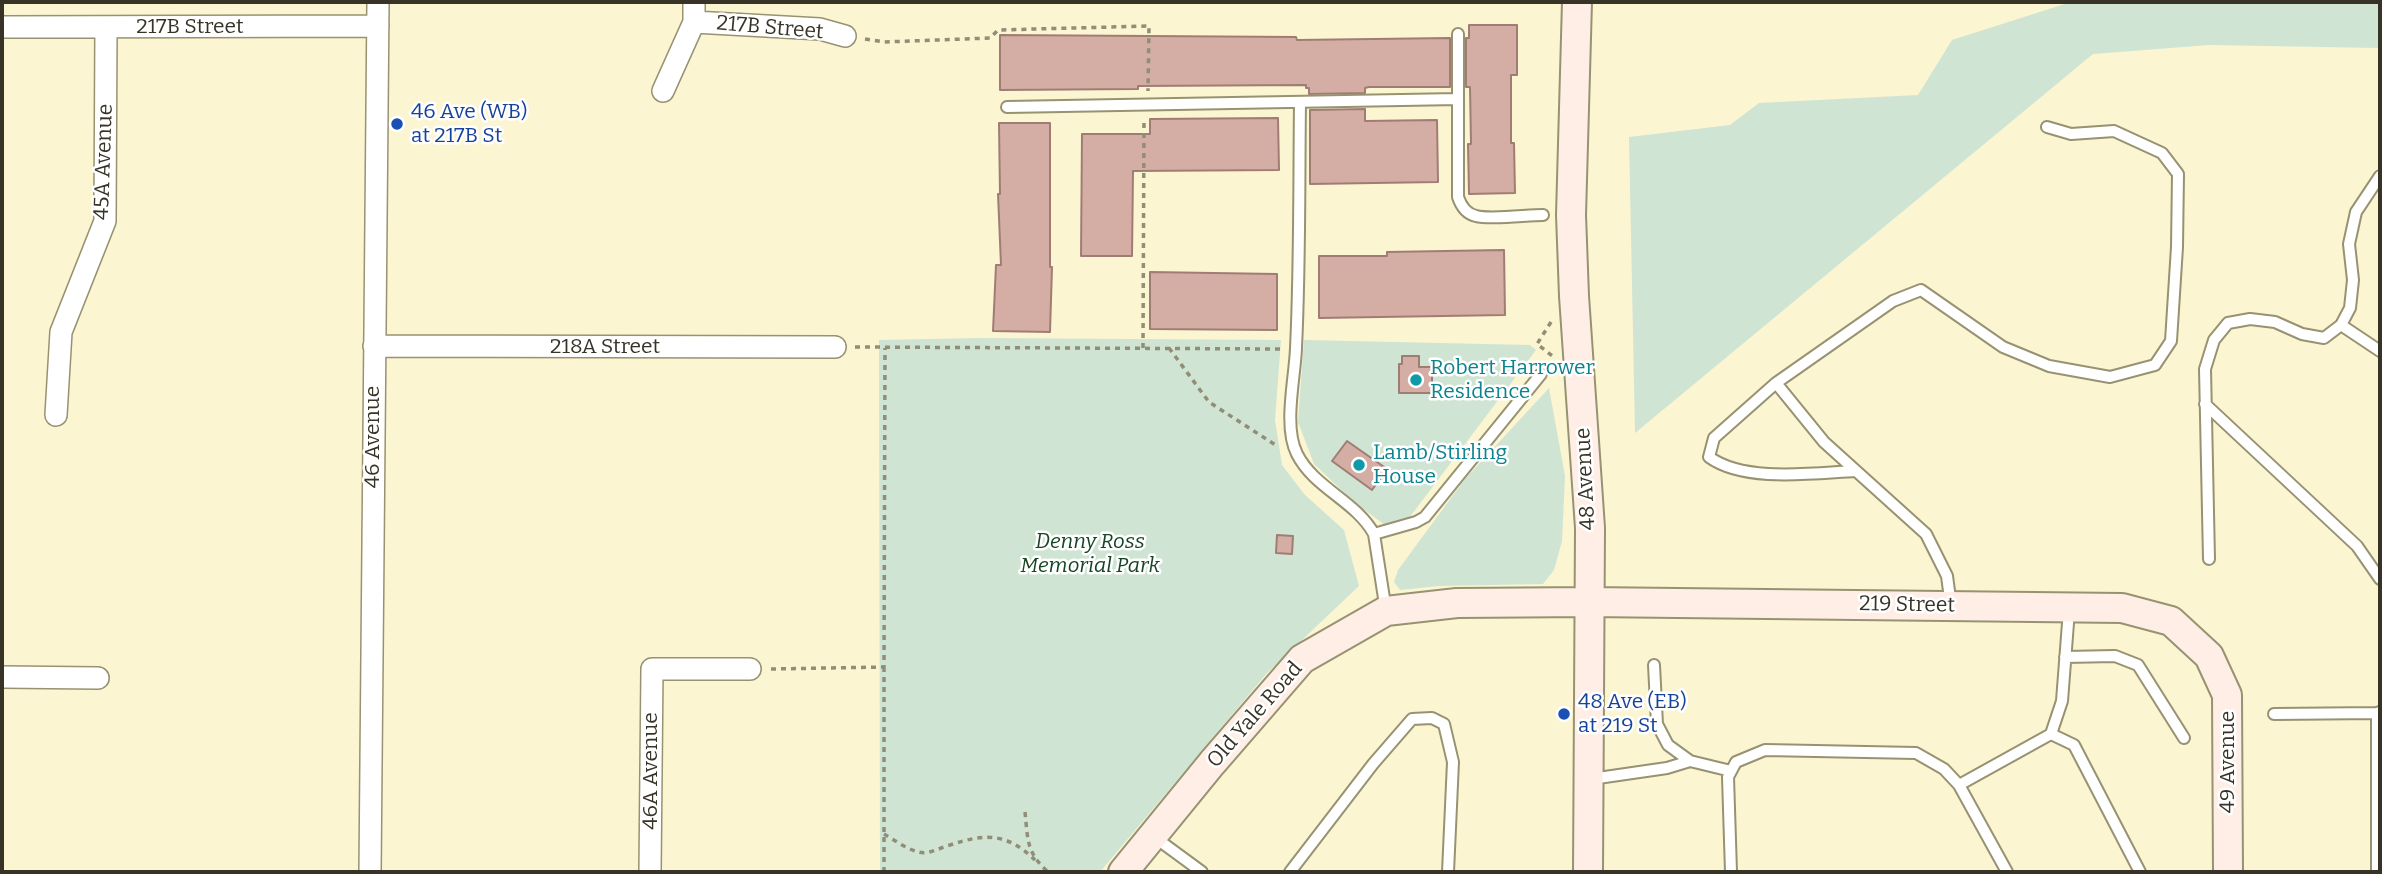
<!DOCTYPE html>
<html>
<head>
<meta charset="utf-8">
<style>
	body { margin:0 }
	#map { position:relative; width:2382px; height:874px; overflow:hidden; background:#fbf5d2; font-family:Bitter,serif }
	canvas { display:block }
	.frame { position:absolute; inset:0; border:4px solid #373427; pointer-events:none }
</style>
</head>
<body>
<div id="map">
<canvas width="2382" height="874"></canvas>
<div class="frame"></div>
</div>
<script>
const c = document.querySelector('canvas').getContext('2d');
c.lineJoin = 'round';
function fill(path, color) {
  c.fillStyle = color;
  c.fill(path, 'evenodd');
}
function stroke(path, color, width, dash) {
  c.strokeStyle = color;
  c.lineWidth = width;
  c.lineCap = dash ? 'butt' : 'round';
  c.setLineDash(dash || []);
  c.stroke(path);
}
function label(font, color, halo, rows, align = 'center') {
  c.font = font + ' Bitter,serif';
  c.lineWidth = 5;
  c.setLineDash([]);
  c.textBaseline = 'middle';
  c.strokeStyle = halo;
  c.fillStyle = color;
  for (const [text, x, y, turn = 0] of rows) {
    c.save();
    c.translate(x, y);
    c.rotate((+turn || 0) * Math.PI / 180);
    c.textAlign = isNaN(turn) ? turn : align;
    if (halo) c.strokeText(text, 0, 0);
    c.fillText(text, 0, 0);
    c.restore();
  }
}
fill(new Path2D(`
	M 2071,2 L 2380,2 L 2380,48 L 2209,45 L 2093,54 L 1635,433 L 1629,137 L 1730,125 L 1759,103 L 1918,95 L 1952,40 Z
	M 980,338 L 1281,340 L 1275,420 L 1282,465 L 1305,495 L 1344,530 L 1359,586 L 1267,673 L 1100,872 L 880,872 L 879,340 Z
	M 1304,340 L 1530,345 L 1536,350 L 1397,534 L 1355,503 L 1314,464 L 1298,422 Z
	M 1549,388 L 1565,476 L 1562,541 L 1554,570 L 1543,584 L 1439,586 L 1400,590 L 1394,582 L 1398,570 L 1465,479 Z`), '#cfe4d3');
const building = new Path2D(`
	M 1469,25 L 1517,25 L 1517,75 L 1511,75 L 1511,143 L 1514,143 L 1515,193 L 1469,194 L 1468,144 L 1471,144 L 1470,87 L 1466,87 L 1466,38 L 1469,38 Z
	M 1000,35 L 1296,37 L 1297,40 L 1450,38 L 1450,87 L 1369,87 L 1365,88 L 1365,93 L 1309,94 L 1309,88 L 1306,88 L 1306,85 L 1138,86 L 1138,89 L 1000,90 Z
	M 1365,109 L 1365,121 L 1437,120 L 1438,182 L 1310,184 L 1310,110 Z
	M 1278,118 L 1279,170 L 1133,171 L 1132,256 L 1081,256 L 1082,134 L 1150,134 L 1150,119 Z
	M 999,123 L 1050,123 L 1050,267 L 1052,267 L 1050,332 L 993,331 L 996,265 L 1001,265 L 998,194 L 1000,194 Z
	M 1504,250 L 1505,315 L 1319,318 L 1319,256 L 1387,256 L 1387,252 Z
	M 1150,272 L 1277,274 L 1277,330 L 1150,329 Z
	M 1402,356 L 1419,356 L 1419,367 L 1432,367 L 1432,393 L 1399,393 L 1399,364 L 1402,364 Z
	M 1347,441 L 1387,469 L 1372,490 L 1332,461 Z
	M 1277,535 L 1293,536 L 1292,554 L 1276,553 Z`);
fill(building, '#d4aea4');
stroke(building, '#a07d74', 2);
const lane = new Path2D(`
	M 1458,34 L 1458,197 C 1461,206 1467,214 1476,216 C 1490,220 1527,215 1543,215
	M 1300,102 C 1299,184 1300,266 1296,348 C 1295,378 1283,427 1297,454 C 1314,488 1356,501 1374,534
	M 1007,107 L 1458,99
	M 2341,325 L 2380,351
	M 1776,383 L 1714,438 L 1709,457 C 1745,483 1814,473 1856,471
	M 2205,404 L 2357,546 L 2380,579
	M 2209,559 L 2205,369 L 2214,340 L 2228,323 L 2250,319 L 2275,322 L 2302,334 L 2324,338 L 2341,325 L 2350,308 L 2353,280 L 2349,244 L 2356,212 L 2380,176
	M 1951,606 L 1947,576 L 1926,534 L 1824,442 L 1776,383 L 1893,301 L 1921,290 L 2003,347 L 2049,366 L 2110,377 L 2155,365 L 2171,341 L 2177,247 L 2178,174 L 2162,153 L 2114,131 L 2071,134 L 2047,127
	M 1386,611 L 1374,534 L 1416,522 L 1425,517 L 1541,374
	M 2065,657 L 2115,656 L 2138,665 L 2184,738
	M 1654,665 L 1657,724 L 1668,745 L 1690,761
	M 2274,714 L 2377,713
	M 2051,734 L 2074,745 L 2140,872
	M 1591,779 L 1667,768 L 1690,761 L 1731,771
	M 1153,836 L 1202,872
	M 1290,872 L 1373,764 L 1412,719 L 1432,718 L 1444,724 L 1453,762 L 1448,872
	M 1731,872 L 1728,777 L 1736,762 L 1765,750 L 1916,753 L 1944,769 L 1959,785
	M 2007,872 L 1959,785 L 2051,734 L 2062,701 L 2069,610
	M 2377,872 L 2377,713 L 2380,712`);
const street = new Path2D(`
	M 694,22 L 820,29 L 845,36
	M 2,27 L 378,26
	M 663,91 L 694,22 L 694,2
	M 374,346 L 835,347
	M 56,415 L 61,332 L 105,221 L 106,27
	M 2,677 L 98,678
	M 370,872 L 378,2
	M 650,872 L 652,669 L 750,669`);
const secondary = new Path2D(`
	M 1577,2 L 1571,215 L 1574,296 L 1590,528 L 1588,872
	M 1123,872 L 1212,763 L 1302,659 L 1386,611 L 1457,603 L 1589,602 L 2122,608 L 2171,621 L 2209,656 L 2227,695 L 2228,872`);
stroke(lane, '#979271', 14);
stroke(street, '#979271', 24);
stroke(secondary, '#979271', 32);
stroke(new Path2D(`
	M 865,39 L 884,42 L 990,38 L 998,30 L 1149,26 L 1148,91
	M 1551,322 L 1537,344 L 1555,358
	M 855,347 L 1281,349
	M 1143,348 L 1144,119
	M 1169,348 L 1209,402 L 1277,446
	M 884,667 L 884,872
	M 771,669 L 884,667 L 885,348
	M 1025,812 C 1028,840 1026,852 1048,872
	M 884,834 C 894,840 907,849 918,852 C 929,855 939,848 950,845 C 986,833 1007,833 1035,860`), '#918d76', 3.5, [5, 5]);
stroke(lane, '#fff', 10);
stroke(street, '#fff', 21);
stroke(secondary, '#ffeee6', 28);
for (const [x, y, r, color] of [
	[397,124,7,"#1a4fb4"],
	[1416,380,7,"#0f9aa8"],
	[1359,465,7,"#0f9aa8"],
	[1564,714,7,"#1a4fb4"]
]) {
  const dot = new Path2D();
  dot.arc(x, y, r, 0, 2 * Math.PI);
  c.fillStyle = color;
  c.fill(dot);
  stroke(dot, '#fff', 2.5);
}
label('21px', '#373427', '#fff', [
	["217B Street",190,27],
	["217B Street",770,28,5],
	["45A Avenue",104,162,-88],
	["218A Street",605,347],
	["46 Avenue",373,437,-90],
	["48 Avenue",1586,479,-93],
	["219 Street",1907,605,1],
	["Old Yale Road",1255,715,-49],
	["49 Avenue",2228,762,-90],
	["46A Avenue",651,771,-90]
]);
label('21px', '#164399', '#fff', [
	["46 Ave (WB)",411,112],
	["at 217B St",411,136],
	["48 Ave (EB)",1578,702],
	["at 219 St",1578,726]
], 'left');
label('21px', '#0d838f', '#fff', [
	["Robert Harrower",1430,368],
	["Residence",1430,392],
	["Lamb/Stirling",1373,453],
	["House",1373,477]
], 'left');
label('italic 21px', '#164425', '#fff', [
	["Denny Ross",1090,542],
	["Memorial Park",1090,566]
]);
</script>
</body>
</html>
